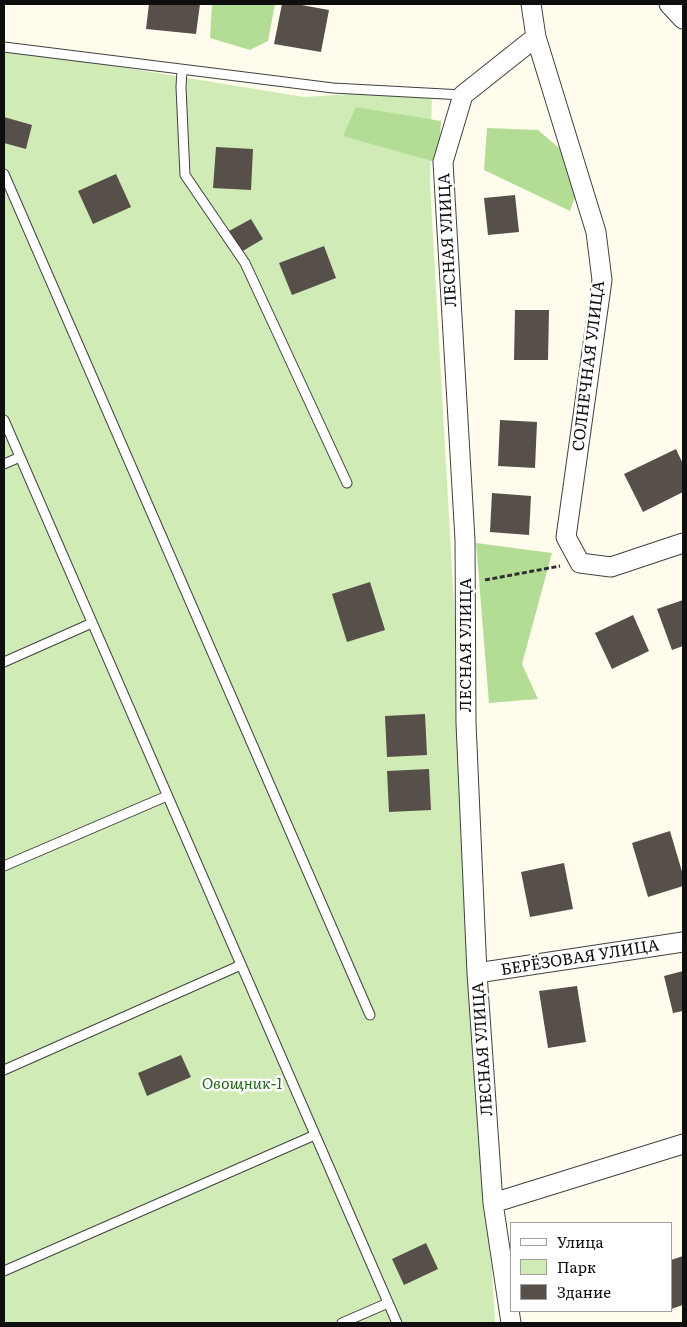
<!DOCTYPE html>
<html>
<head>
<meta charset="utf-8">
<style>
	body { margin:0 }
	#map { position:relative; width:687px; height:1327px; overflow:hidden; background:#fffcee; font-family:Literata,serif }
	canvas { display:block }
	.frame { position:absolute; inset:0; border:5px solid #0e0e0e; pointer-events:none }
	.legend { position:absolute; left:510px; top:1222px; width:162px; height:90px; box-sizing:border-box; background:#fff; border:1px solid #9f9f9f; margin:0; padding:6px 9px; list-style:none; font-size:15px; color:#0e0e0e }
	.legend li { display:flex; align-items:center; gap:10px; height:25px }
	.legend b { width:25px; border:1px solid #9f9f9f }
</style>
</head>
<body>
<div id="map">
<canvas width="687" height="1327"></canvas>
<div class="frame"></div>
<ul class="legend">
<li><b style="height:6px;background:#fff"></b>Улица</li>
<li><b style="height:14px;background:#d0ebb6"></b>Парк</li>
<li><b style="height:14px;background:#574f49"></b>Здание</li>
</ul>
</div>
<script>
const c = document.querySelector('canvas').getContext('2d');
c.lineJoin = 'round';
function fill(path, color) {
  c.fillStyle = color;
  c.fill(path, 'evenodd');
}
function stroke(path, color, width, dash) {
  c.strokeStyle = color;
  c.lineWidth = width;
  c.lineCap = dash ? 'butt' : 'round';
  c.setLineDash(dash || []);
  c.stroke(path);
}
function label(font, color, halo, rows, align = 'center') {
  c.font = font + ' Literata,serif';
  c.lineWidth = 5;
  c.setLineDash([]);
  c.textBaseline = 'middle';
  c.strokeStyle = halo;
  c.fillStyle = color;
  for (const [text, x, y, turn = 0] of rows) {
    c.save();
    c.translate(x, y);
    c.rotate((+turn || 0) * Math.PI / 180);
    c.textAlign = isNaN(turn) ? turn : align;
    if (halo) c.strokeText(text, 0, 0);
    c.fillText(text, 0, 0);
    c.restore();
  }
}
fill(new Path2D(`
	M 4,45 L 10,49 L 304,97 L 432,89 L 430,184 L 495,1323 L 4,1323 Z`), '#d0ebb6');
fill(new Path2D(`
	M 212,4 L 275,4 L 268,41 L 250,50 L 210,38 Z
	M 356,107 L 441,121 L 439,163 L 343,136 Z
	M 487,128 L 538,130 L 585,170 L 570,211 L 484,170 Z
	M 476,543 L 552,553 L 522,664 L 538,699 L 489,703 Z`), '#b3dd95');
fill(new Path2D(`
	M 149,4 L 200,4 L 196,34 L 146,29 Z
	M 282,4 L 296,4 L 329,10 L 321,52 L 274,44 Z
	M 4,117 L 32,125 L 26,149 L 4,143 Z
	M 216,147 L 253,149 L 251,190 L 213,188 Z
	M 116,174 L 131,207 L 93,224 L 78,191 Z
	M 515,195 L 519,232 L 488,235 L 484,198 Z
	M 251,219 L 263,239 L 241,252 L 229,231 Z
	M 324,246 L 336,278 L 292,295 L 279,263 Z
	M 515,310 L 549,310 L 548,360 L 514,360 Z
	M 500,420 L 537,422 L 535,468 L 498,466 Z
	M 676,449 L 683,464 L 683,492 L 643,512 L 624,474 Z
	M 492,493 L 531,496 L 529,535 L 490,532 Z
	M 370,582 L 385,630 L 347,642 L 332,594 Z
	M 683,600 L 683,646 L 672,650 L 657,609 Z
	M 633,615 L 649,651 L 612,669 L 595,633 Z
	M 425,714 L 427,755 L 387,757 L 385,716 Z
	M 429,769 L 431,810 L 389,812 L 387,771 Z
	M 670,831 L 683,875 L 683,886 L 648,897 L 632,843 Z
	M 564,863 L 573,909 L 530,917 L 521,872 Z
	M 683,971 L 683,1011 L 673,1013 L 664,976 Z
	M 577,986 L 586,1042 L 548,1048 L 539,991 Z
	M 181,1055 L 191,1077 L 147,1096 L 138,1073 Z
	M 426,1243 L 438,1269 L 404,1285 L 392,1259 Z
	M 683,1256 L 683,1305 L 671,1309 L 671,1260 Z`), '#574f49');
const service = new Path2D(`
	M 4,47 L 333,88 L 463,95
	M 182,70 L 181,87 L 185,175 L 245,263 L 347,483
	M 4,174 L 370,1015
	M 4,420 L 397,1323
	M 4,464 L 20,457
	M 4,662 L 92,623
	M 4,866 L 167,796
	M 4,1070 L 241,965
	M 4,1271 L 315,1135
	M 342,1323 L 388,1303`);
const minor = new Path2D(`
	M 669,4 L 683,19
	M 536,37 L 596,232 L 602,280 L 566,537 L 580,563 L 611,567 L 683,543
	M 477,973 L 683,942
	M 493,1203 L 683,1144
	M 511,1323 L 493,1203 L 477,973 L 466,723 L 465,540 L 443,162 L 463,95 L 536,37 L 531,4`);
stroke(service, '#414141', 11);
stroke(minor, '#414141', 21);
stroke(new Path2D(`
	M 485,580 L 560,566`), '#303030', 3, [5, 2.5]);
stroke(service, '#fff', 9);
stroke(minor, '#fff', 19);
label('16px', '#0e0e0e', '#fff', [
	["ЛЕСНАЯ УЛИЦА",448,240,-93],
	["СОЛНЕЧНАЯ УЛИЦА",589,366,-83],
	["ЛЕСНАЯ УЛИЦА",466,645,-90],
	["БЕРЁЗОВАЯ УЛИЦА",580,958,-9],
	["ЛЕСНАЯ УЛИЦА",483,1049,-94]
]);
label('italic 16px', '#29681b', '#fff', [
	["Овощник-1",242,1084]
]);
</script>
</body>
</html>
